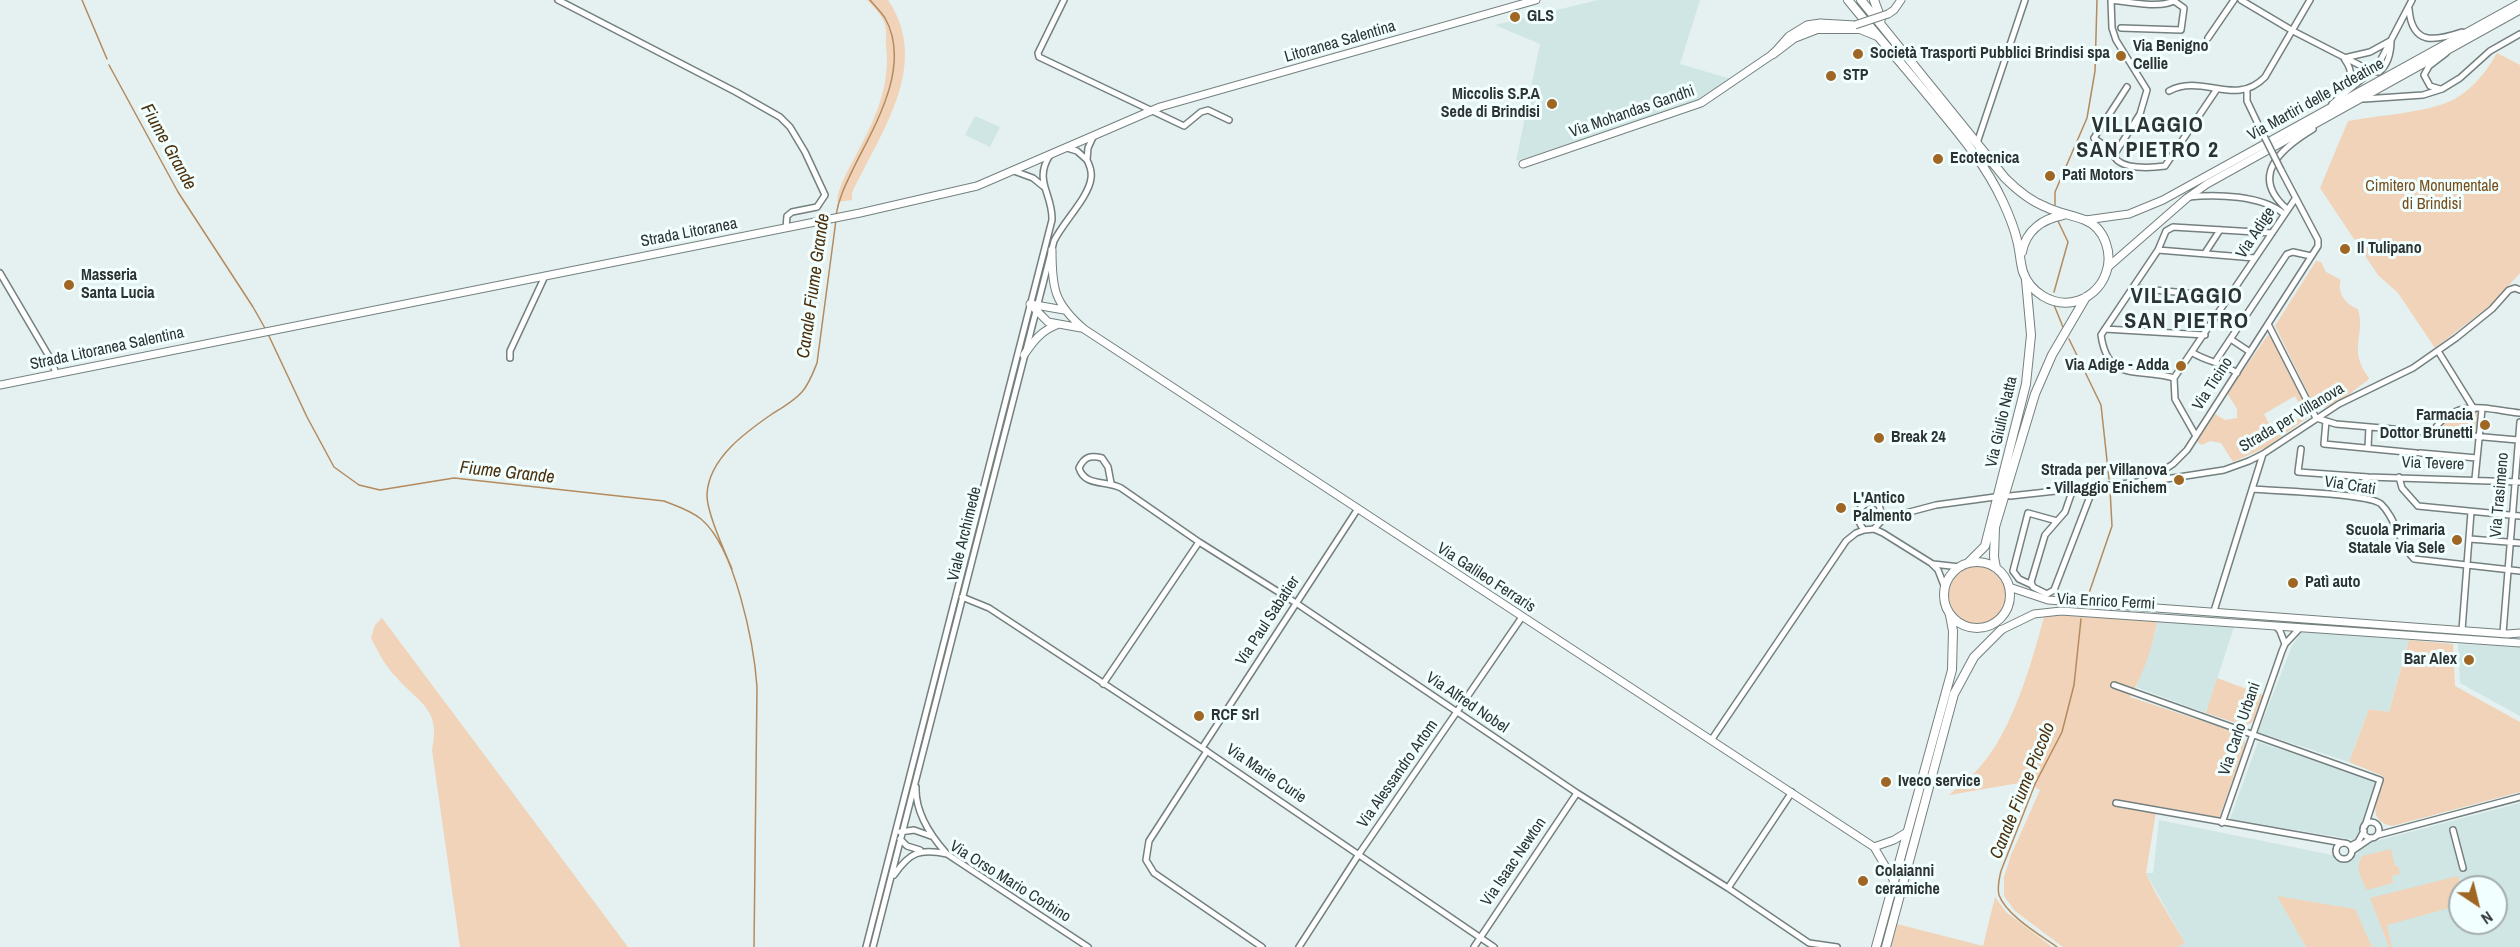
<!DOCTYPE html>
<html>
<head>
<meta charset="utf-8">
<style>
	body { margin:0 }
	#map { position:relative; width:2520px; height:947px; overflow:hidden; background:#e4f1f0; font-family:"Archivo Narrow",sans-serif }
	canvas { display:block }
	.north { position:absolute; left:2448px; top:875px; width:60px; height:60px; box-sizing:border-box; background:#f1fffe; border:2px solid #a3adac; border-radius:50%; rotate:145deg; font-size:16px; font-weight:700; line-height:24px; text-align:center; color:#2d3232 }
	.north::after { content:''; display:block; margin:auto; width:21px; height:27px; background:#9f6624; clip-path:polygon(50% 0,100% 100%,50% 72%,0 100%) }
</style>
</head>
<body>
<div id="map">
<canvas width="2520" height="947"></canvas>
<div class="north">N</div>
</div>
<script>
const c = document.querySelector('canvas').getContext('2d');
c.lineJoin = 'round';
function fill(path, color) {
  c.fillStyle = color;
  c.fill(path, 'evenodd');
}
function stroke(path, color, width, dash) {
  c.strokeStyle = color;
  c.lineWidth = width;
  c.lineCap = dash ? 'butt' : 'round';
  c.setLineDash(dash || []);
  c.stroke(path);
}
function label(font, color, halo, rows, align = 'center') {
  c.font = font + ' "Archivo Narrow",sans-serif';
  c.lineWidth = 6;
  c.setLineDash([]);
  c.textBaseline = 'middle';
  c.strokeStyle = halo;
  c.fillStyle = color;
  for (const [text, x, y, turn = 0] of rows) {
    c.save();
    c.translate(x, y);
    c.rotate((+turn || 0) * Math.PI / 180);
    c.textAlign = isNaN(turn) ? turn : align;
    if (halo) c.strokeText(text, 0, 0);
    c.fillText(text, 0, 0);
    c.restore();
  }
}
fill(new Path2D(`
	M 1598,0 L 1700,0 L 1680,64 L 1731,79 L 1700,101 L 1516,161 L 1540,44 L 1495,25 Z
	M 975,116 L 1000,127 L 990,147 L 965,135 Z
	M 2157,621 L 2234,627 L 2206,713 L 2136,687 L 2155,633 Z
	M 2302,631 L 2409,640 L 2389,712 L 2369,709 L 2349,762 L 2258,732 L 2292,646 Z
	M 2458,644 L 2520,647 L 2520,716 L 2460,683 Z
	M 2258,742 L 2377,781 L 2356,840 L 2230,819 Z
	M 2520,803 L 2520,947 L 2372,947 L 2354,909 L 2278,897 L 2306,947 L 2178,947 L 2185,943 L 2146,873 L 2153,873 L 2159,820 L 2352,859 L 2365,844 ZM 2460,887 L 2496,887 L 2496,923 L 2460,923 Z`), '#d0e6e4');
fill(new Path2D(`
	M 867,0 L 888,0 C 932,65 880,133 852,193 L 852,200 L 837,202 C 838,186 849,169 856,155 C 875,120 891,85 886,45 C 885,40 887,35 886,31 C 886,18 875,9 867,0 Z
	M 2497,53 L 2520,65 L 2520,273 L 2492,304 L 2435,348 L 2398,293 L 2378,275 L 2320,188 L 2348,121 C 2380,115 2425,113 2453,100 C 2472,90 2487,71 2497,53 Z
	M 2316,261 L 2321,262 L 2326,272 L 2341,280 C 2336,292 2346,305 2358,309 C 2366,336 2347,349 2369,378 L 2368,380 C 2358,387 2334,408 2322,408 C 2317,408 2314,403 2311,399 L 2275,326 Z
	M 2268,335 L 2273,337 L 2308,411 L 2307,418 L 2267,447 L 2233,462 L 2221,443 L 2210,441 L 2202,445 L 2197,442 L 2215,414 L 2225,420 L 2237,418 L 2237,409 L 2227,393 ZM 2295,396 L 2305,415 L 2274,433 L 2264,414 Z
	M 2467,411 L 2480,412 L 2478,432 L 2441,428 L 2453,415 Z
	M1949 595a29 29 0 1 1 58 0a29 29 0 1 1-58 0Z
	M 2052,615 L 2157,621 C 2153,646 2143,675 2130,697 L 2241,734 L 2246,743 L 2219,818 L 2157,806 L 2146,873 L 2155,892 L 2185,943 L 2178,947 L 2063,947 L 2015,911 L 2004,896 L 2004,877 L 2011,855 L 2040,790 L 2025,782 L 1949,795 C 1959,786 1971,777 1980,767 C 2013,729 2031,665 2044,617 Z
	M 382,618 L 628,947 L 460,947 L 432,750 C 441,709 420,704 397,678 C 386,667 378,652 371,638 L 375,625 Z
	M 2409,640 L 2453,644 L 2455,686 L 2520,722 L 2520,792 L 2392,826 C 2362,819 2382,795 2383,776 L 2349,762 L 2369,709 L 2389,712 Z
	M 2217,678 L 2263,695 L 2253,722 L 2245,726 L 2206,713 Z
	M 2391,849 L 2395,866 L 2398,866 L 2400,874 L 2392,876 L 2393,883 L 2367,890 C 2361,878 2355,869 2362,856 Z
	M 2458,876 L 2461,887 L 2460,905 L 2387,925 L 2392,947 L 2389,947 L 2370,898 Z
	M 2277,896 L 2355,909 L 2372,947 L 2306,947 Z
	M 1995,897 L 2006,912 L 2052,947 L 1891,947 L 1897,924 L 1983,946 Z`), '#f0d3b8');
stroke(new Path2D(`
	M 82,0 L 107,59
	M 109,65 L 178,192 L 253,307 L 266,330
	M 2055,205 L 2055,192 L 2087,118 L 2095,71 L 2097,0
	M 836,215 C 839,196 848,180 856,163 C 877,122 911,64 885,18 C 881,12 875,6 870,0
	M 2054,292 L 2068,242 L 2058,221
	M 2054,305 L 2063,327
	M 268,334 L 307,417 L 334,467 L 359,485 L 380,490 L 454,478 L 664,501 C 677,506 690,510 701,519 C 735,547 754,644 757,687 L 754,947
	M 2069,339 L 2101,405 L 2109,479
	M 732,569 C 725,552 706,511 707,494 C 709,458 746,432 772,414 C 782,408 794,401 802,392 C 809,384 813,373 817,363 L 836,220
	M 2088,596 L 2112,526 L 2110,489
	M 2057,947 C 2040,935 2006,915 1999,895 C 1997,887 1999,879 2001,871 L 2035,784 L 2062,732 L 2074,685 L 2081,619`), '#b48a5f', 1.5);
const minor = new Path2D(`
	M 558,0 L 736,92 L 780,117 L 790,127 L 805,152 L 825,195 L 817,207 L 792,212 L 787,216 L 786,228
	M 1064,0 L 1038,53 L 1039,57 L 1184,126 L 1201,112 L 1208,110 L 1229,120
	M 2111,0 L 2112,28 L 2116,40 L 2147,90 L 2140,114 L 2116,152 L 2114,156 C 2121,170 2151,168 2165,166 L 2217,89
	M 2111,0 C 2127,2 2163,9 2175,0
	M 2241,0 L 2293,31 L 2371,71 L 2379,72 C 2389,64 2391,52 2391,40
	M 2409,9 C 2412,46 2435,41 2462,32
	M 2121,28 L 2181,30 L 2184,8 L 2174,1
	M 2208,38 L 2234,0
	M 2344,58 L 2370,52 L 2390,41
	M 2440,89 L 2430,86 L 2424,75 L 2429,66 L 2446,53
	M 2169,91 C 2203,73 2235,108 2265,77 L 2310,0
	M 2247,91 L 2247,101 L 2258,124
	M 2341,96 L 2377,67 L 2412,0
	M 2364,99 L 2423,95 L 2442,89 L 2460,78 L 2490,51 L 2520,34
	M 2332,104 C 2347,91 2358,78 2345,60
	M 2140,125 L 2190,128
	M 1977,143 L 2025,0
	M 2115,153 L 2094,138 L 2127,87
	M 1087,160 L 1088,148 L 1093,137
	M 1014,171 L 1033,178 L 1044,187
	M 2188,197 C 2216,194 2262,195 2284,214
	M 2287,209 C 2249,176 2280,149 2313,129
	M 2158,250 L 2255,258
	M 2205,253 L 2220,230
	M 0,273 L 50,358 L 56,373
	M 2133,288 L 2229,297
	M 2268,324 L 2316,418
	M 2105,329 L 2205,335
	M 2232,340 L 2250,352
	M 2438,351 L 2474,409
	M 2193,353 C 2208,362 2223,363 2237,373
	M 510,358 L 510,351 L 545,276
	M 2215,362 L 2287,254 L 2293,252 L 2311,256
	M 2174,378 C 2139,367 2108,384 2101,335 L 2158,250 L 2166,231 L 2173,227 L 2272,233
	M 2316,418 L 2336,424 L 2518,440
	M 2326,421 L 2324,444 L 2416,453
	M 2432,433 C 2454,397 2484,409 2520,413
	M 2196,436 L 2175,399 L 2174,378 L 2295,199
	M 2368,448 L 2369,427
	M 2301,449 L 2298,472 L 2368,477
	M 2420,453 L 2477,458
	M 2399,477 L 2402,488 L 2418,506 L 2520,516
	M 2475,479 L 2482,409
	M 2149,480 L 2173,464 L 2187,450 L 2318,246 L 2318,240 L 2281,170
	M 1111,483 L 1108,467 L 1102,458 C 1090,455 1084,457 1079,468 C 1085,487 1106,480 1121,488 L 1199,542 L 1296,603 L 1577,793 L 1728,888 L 1809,943 L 1837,947
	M 2073,489 L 2065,512 L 2045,535 L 2031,582 L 2033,587 L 2047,594 L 2054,590 L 2094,486
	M 2252,489 C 2274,491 2369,493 2381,504 C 2396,518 2399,544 2414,559 L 2520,571
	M 2010,496 L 2166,479 L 2224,470 L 2249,461 L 2263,454 L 2339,404 L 2413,368 L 2456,338 L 2492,309 L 2509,290 L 2515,288 L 2520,290
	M 2357,497 L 2362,484 L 2368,477 L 2520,482
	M 1874,529 L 1883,519 L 1936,505 L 1995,497
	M 1864,530 C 1854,517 1856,505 1873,502 L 1879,505 L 1883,519
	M 2470,539 L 2520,543
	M 1933,564 L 1960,567
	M 2032,585 L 2019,579 L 2013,571 L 2028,513 L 2057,521
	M 962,597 L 989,608 L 1202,748 L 1494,947
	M 2214,611 L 2263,454
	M 2276,626 L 2280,631 L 2285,644
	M 2462,630 L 2471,512
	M 2503,633 L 2520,422
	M 1103,684 L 1199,542
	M 2114,685 L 2380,780 L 2365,826
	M 1712,739 L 1846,541 L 1856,533 L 1864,530 L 1874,529 L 1883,533 L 1931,563 L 1938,570 L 1945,588
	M 1202,748 L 1357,510
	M 1207,751 L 1149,841 L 1146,860 L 1154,873 L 1262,947
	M 916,787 C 915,812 930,835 946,853
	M 2116,803 L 2343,843
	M2363 830a8 8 0 1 1 16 0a8 8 0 1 1-16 0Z
	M 2222,823 L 2282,651 L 2285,644 L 2300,628
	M 2453,830 L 2463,868
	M 900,832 L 914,830 L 931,836
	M 2378,835 L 2520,797
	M 900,839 L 907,846 L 920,850
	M2336 851a8 8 0 1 1 16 0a8 8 0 1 1-16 0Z
	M 2350,846 L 2358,842 L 2364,831
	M 2352,851 L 2371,838
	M 894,875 C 910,852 920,848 947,854 L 1088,947
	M 1728,888 L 1792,792
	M 866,947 L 1052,220 C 1053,194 1033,181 1050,155
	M 873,947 L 1054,241 C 1063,222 1089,197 1091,178 C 1092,172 1090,166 1087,160 L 1077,151 L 1067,148
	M 1299,947 L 1359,854 L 1522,617
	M 1474,947 L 1577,793`);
const tertiary = new Path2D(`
	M 1888,14 L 1894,10 L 1901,0
	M 1523,164 L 1701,103 L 1773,54 L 1789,36 L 1807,25 L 1820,23 L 1855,25
	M 2086,220 L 2129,214 L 2163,200 L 2520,3
	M 1052,250 C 1052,289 1054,303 1084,329 L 1874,847 L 1894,881
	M 2108,267 L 2187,198 L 2207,184 L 2520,10
	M 1030,304 L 1048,322 L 1081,328
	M 1030,304 L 1064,310
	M 1024,355 C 1034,340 1042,330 1059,324
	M 0,385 L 860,213 L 977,186 L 1160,107 L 1536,0
	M 2009,587 L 2048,600 L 2508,634 L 2520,633
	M 2001,630 L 2034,614 L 2061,611 L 2520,643
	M 1874,847 L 1894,840 L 1907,832`);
const secondary = new Path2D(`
	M 1848,0 C 1878,37 1909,72 1939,109 C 1963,138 1987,167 2003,202 C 2009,215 2014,227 2017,240 C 2020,251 2020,262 2023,272 C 2030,292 2052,306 2073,302 C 2088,299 2101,288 2106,273 C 2113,254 2105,228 2085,220 C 2072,215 2058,213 2046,207 C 2030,201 2017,190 2005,178 L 1861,0
	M 1874,0 L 1881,19
	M 1773,54 L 1794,38 L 1817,29 L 1860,29 L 1877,36
	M 2022,252 C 2026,230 2043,219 2063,215
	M1944 595a33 33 0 1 1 66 0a33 33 0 1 1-66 0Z
	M 1968,563 L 1985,546 L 2026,384 L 2031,335 L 2026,280
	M 1996,568 L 1994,557 L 1995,527 L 2035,394 L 2052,355 L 2086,297
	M 1876,947 L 1952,670 L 1953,631 L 1950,615
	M 1886,947 L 1954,694 L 1974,657 L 2001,630`);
stroke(minor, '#74807f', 8);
stroke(tertiary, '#74807f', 9);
stroke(secondary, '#74807f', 10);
stroke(minor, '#fff', 5);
stroke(tertiary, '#fff', 7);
stroke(secondary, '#fff', 8);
const minorBridge = new Path2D(`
	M 2258,124 L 2281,170`);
const tertiaryBridge = new Path2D(`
	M 1855,25 L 1888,14`);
stroke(minorBridge, '#74807f', 8, []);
stroke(tertiaryBridge, '#74807f', 9, []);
stroke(minorBridge, '#fff', 5);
stroke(tertiaryBridge, '#fff', 7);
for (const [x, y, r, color] of [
	[1515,17,6,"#9f6624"],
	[1858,54,6,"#9f6624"],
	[2121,56,6,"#9f6624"],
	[1831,76,6,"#9f6624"],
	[1552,104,6,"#9f6624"],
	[1938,159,6,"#9f6624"],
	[2050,176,6,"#9f6624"],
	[2345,249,6,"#9f6624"],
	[69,285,6,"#9f6624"],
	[2181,366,6,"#9f6624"],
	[2485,425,6,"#9f6624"],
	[1879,438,6,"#9f6624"],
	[2179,480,6,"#9f6624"],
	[1841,508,6,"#9f6624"],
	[2457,540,6,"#9f6624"],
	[2293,583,6,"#9f6624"],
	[2469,660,6,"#9f6624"],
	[1199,716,6,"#9f6624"],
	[1886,782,6,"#9f6624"],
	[1863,881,6,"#9f6624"]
]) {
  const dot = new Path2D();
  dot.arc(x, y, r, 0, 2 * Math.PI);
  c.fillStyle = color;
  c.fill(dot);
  stroke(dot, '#f1fffe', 2);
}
label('bold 16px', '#2d3232', '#f1fffe', [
	["GLS",1527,17],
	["Via Benigno",2133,47],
	["Cellie",2133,65],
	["Società Trasporti Pubblici Brindisi spa",1870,54],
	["STP",1843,76],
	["Miccolis S.P.A",1540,95,"right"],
	["Sede di Brindisi",1540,113,"right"],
	["Ecotecnica",1950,159],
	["Pati Motors",2062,176],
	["Il Tulipano",2357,249],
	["Masseria",81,276],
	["Santa Lucia",81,294],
	["Via Adige - Adda",2169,366,"right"],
	["Farmacia",2473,416,"right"],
	["Dottor Brunetti",2473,434,"right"],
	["Break 24",1891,438],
	["Strada per Villanova",2167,471,"right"],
	["- Villaggio Enichem",2167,489,"right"],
	["L'Antico",1853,499],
	["Palmento",1853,517],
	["Scuola Primaria",2445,531,"right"],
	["Statale Via Sele",2445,549,"right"],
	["Patì auto",2305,583],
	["Bar Alex",2457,660,"right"],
	["RCF Srl",1211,716],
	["Iveco service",1898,782],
	["Colaianni",1875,872],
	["ceramiche",1875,890]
], 'left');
label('16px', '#2d3232', '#f1fffe', [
	["Litoranea Salentina",1340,42,-16],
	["Via Martiri delle Ardeatine",2316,100,-29],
	["Via Mohandas Gandhi",1632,112,-19],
	["Strada Litoranea",689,233,-11],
	["Via Adige",2256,233,-57],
	["Strada Litoranea Salentina",107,349,-12],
	["Via Ticino",2213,384,-57],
	["Strada per Villanova",2292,418,-31],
	["Via Giulio Natta",2002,422,-77],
	["Via Tevere",2433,464,2],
	["Via Crati",2350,486,9],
	["Via Trasimeno",2500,495,-85],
	["Viale Archimede",965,534,-76],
	["Via Galileo Ferraris",1486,578,33],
	["Via Enrico Fermi",2106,602,3],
	["Via Paul Sabatier",1268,621,-57],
	["Via Alfred Nobel",1467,703,34],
	["Via Carlo Urbani",2240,729,-71],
	["Via Marie Curie",1266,774,34],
	["Via Alessandro Artom",1398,774,-55],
	["Via Isaac Newton",1514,862,-56],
	["Via Orso Mario Corbino",1010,882,32]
]);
label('16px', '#784d1b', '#f1fffe', [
	["Cimitero Monumentale",2432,187],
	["di Brindisi",2432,205]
]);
label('italic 18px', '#4d2f0c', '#f1fffe', [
	["Fiume Grande",168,147,61],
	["Canale Fiume Grande",814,286,-82],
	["Fiume Grande",507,473,6],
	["Canale Fiume Piccolo",2023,791,-68]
]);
c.letterSpacing = '1.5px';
label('bold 22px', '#2d3232', '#f1fffe', [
	["VILLAGGIO",2148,126],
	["SAN PIETRO 2",2148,151],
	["VILLAGGIO",2187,297],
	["SAN PIETRO",2187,322]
]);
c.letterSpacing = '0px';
</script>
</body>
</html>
